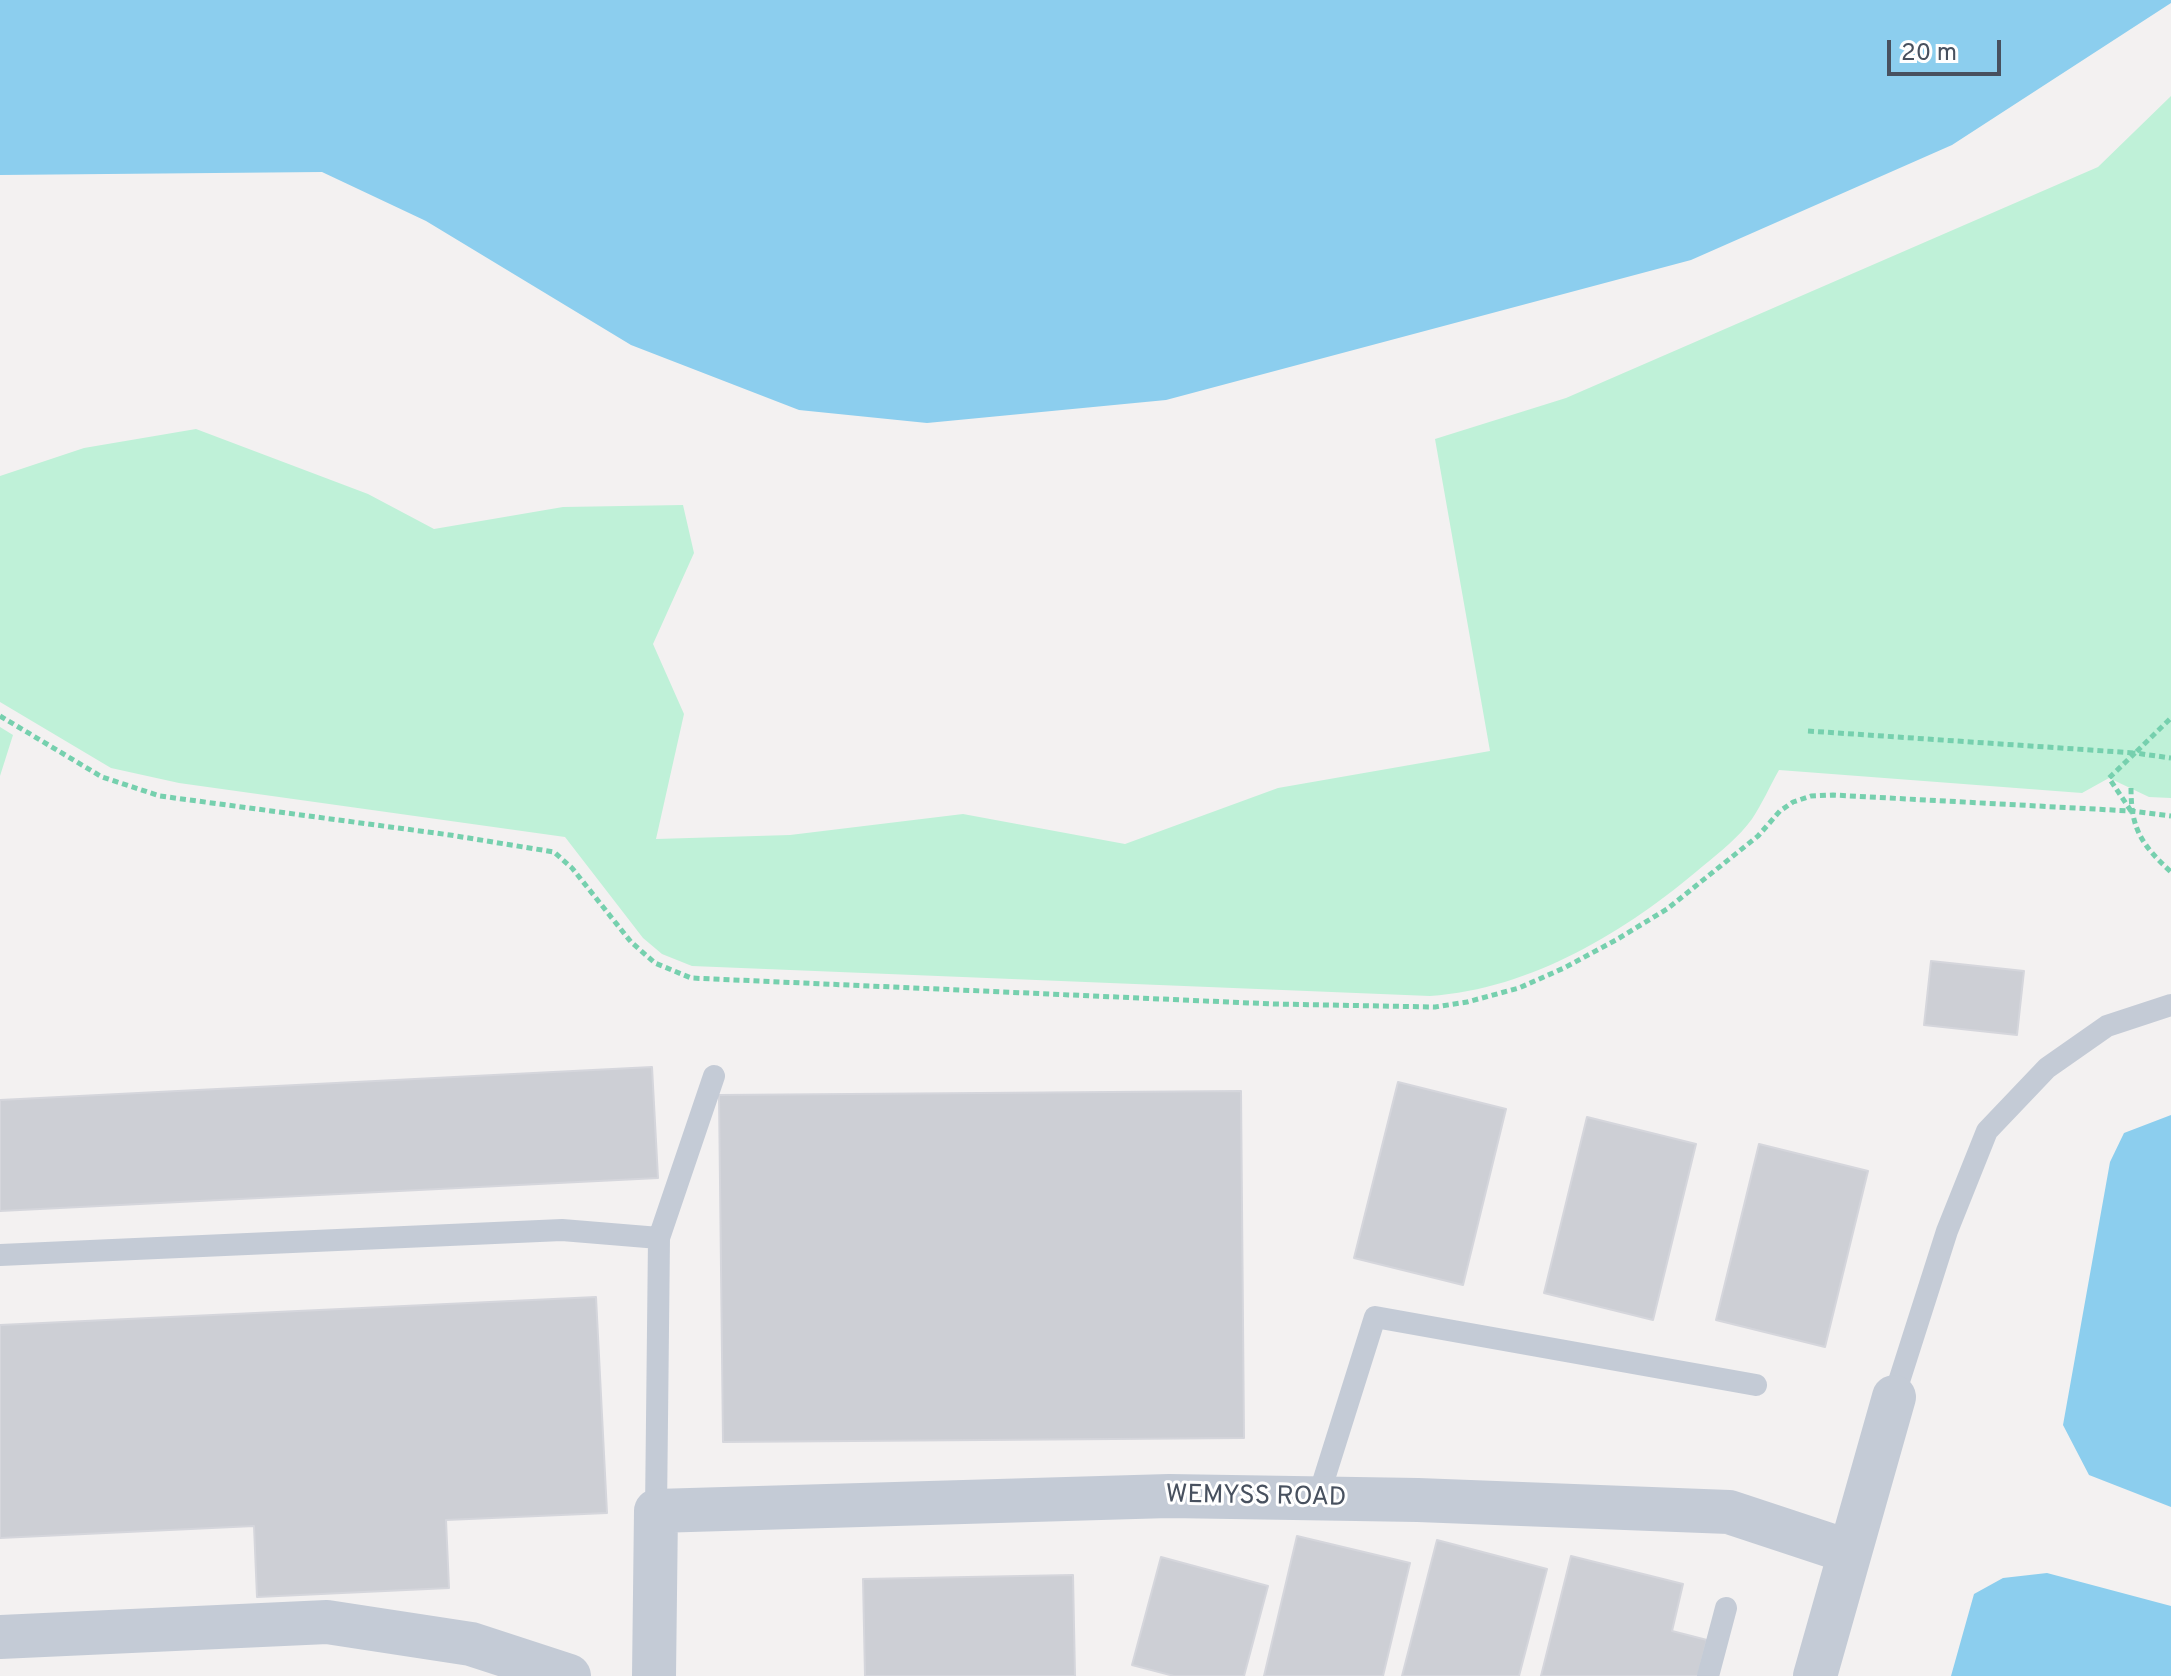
<!DOCTYPE html>
<html>
<head>
<meta charset="utf-8">
<style>
	body { margin:0 }
	#map { position:relative; width:2171px; height:1676px; overflow:hidden; background:#f3f1f1; font-family:Overpass,sans-serif }
	canvas { display:block }
	.scale { position:absolute; left:1887px; top:40px; width:114px; height:36px; box-sizing:border-box; border:4px solid #48515f; border-top:0; padding-left:10px; font-size:24px; line-height:28px; white-space:nowrap; color:#48515f; -webkit-text-stroke:6px #fff; paint-order:stroke }
</style>
</head>
<body>
<div id="map">
<canvas width="2171" height="1676"></canvas>
<div class="scale">20 m</div>
</div>
<script>
const c = document.querySelector('canvas').getContext('2d');
c.lineJoin = 'round';
function fill(path, color) {
  c.fillStyle = color;
  c.fill(path, 'evenodd');
}
function stroke(path, color, width, dash) {
  c.strokeStyle = color;
  c.lineWidth = width;
  c.lineCap = dash ? 'butt' : 'round';
  c.setLineDash(dash || []);
  c.stroke(path);
}
function label(font, color, halo, rows, align = 'center') {
  c.font = font + ' Overpass,sans-serif';
  c.lineWidth = 6;
  c.setLineDash([]);
  c.textBaseline = 'middle';
  c.strokeStyle = halo;
  c.fillStyle = color;
  for (const [text, x, y, turn = 0] of rows) {
    c.save();
    c.translate(x, y);
    c.rotate((+turn || 0) * Math.PI / 180);
    c.textAlign = isNaN(turn) ? turn : align;
    if (halo) c.strokeText(text, 0, 0);
    c.fillText(text, 0, 0);
    c.restore();
  }
}
fill(new Path2D(`
	M 2171,96 L 2171,798 L 2149,797 L 2109,778 L 2082,793 L 1779,770 C 1770,786 1762,804 1752,819 C 1739,837 1720,852 1703,866 C 1627,931 1532,989 1430,996 L 692,966 L 662,954 L 643,938 L 565,837 L 179,783 L 111,768 L 0,702 L 0,476 L 84,448 L 196,429 L 368,494 L 434,529 L 563,507 L 683,505 L 694,553 L 653,644 L 684,714 L 656,839 L 790,835 L 963,814 L 1125,844 L 1278,788 L 1490,751 L 1435,439 L 1566,398 L 2098,167 Z
	M 0,727 L 13,735 L 0,776 Z`), '#bff1d8');
fill(new Path2D(`
	M 0,0 L 2171,0 L 2171,3 L 1952,145 L 1691,260 L 1166,400 L 927,423 L 799,410 L 631,345 L 426,221 L 322,172 L 0,175 Z
	M 2171,1115 L 2171,1507 L 2089,1475 L 2063,1425 L 2110,1162 L 2124,1133 Z
	M 2047,1573 L 2171,1606 L 2171,1676 L 1951,1676 L 1974,1594 L 2003,1578 Z`), '#8cceee');
const building = new Path2D(`
	M 1931,961 L 2024,971 L 2017,1035 L 1924,1025 Z
	M 652,1067 L 658,1178 L 0,1211 L 0,1100 Z
	M 1398,1082 L 1506,1109 L 1463,1285 L 1354,1258 Z
	M 1241,1091 L 1244,1438 L 723,1442 L 719,1095 Z
	M 1587,1117 L 1696,1144 L 1653,1320 L 1544,1293 Z
	M 1759,1144 L 1868,1171 L 1825,1347 L 1716,1320 Z
	M 596,1297 L 607,1513 L 446,1520 L 449,1588 L 257,1597 L 254,1526 L 0,1538 L 0,1325 Z
	M 1297,1536 L 1410,1563 L 1383,1676 L 1264,1676 Z
	M 1437,1540 L 1547,1569 L 1519,1676 L 1402,1676 Z
	M 1571,1556 L 1683,1584 L 1672,1631 L 1707,1640 L 1698,1676 L 1541,1676 Z
	M 1161,1557 L 1268,1586 L 1244,1676 L 1174,1676 L 1132,1665 Z
	M 1073,1575 L 1075,1676 L 865,1676 L 863,1579 Z`);
fill(building, '#cdcfd5');
stroke(building, '#d5d6dc', 2);
stroke(new Path2D(`
	M 0,716 L 102,777 L 160,796 L 450,835 L 554,852 L 572,868 L 631,942 L 655,963 L 691,978 L 1273,1004 L 1435,1007 L 1467,1002 L 1519,988 L 1564,968 L 1616,940 L 1667,909 L 1758,836 L 1780,811 L 1793,802 L 1811,796 L 1833,795 L 2131,811 L 2171,816
	M 1808,731 L 2135,753 L 2171,718
	M 2131,788 C 2131,829 2141,844 2171,872
	M 2131,811 L 2109,778 L 2135,753 L 2171,758`), '#76d0ae', 5, [6, 4]);
stroke(new Path2D(`
	M 659,1238 L 714,1076
	M 0,1255 L 562,1230 L 659,1238 L 656,1511
	M 1894,1397 L 1947,1231 L 1987,1131 L 2047,1068 L 2107,1026 L 2171,1005
	M 1318,1498 L 1375,1317 L 1756,1385
	M 1708,1676 L 1726,1608`), '#c4cbd6', 22);
stroke(new Path2D(`
	M 0,1637 L 327,1622 L 471,1644 L 569,1676
	M 654,1676 L 656,1511 L 1169,1496 L 1418,1500 L 1729,1512 L 1850,1552
	M 1815,1676 L 1894,1397`), '#c4cbd6', 44);
label('26px', '#48515f', '#fff', [
	["WEMYSS ROAD",1256,1498,1]
]);
</script>
</body>
</html>
